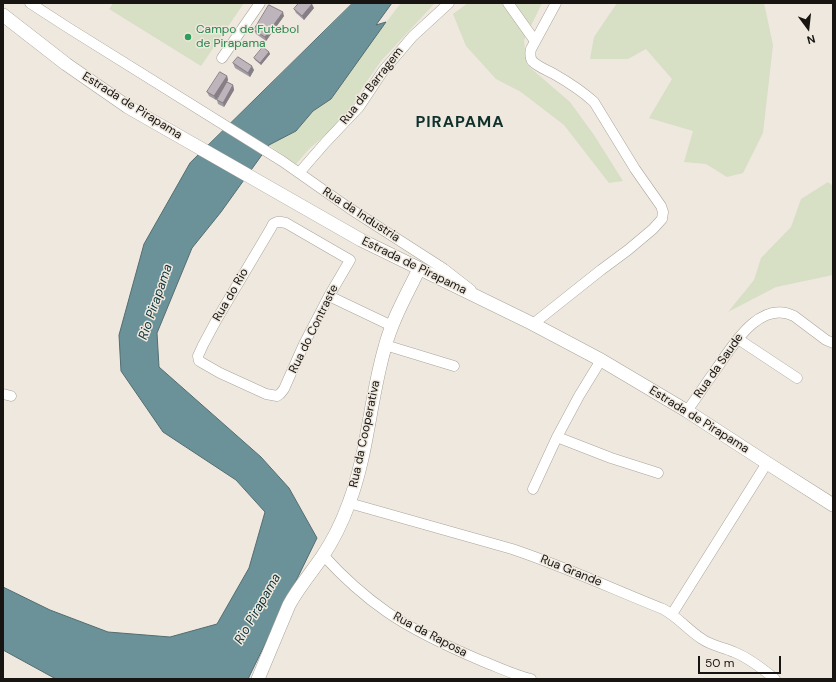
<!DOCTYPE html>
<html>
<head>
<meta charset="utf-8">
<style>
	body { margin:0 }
	#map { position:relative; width:836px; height:682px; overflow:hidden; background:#efe8de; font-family:"DM Sans",sans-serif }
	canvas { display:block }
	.frame { position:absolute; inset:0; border:4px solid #171411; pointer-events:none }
	.north { position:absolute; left:788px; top:8px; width:40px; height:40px; -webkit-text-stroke:3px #efe8de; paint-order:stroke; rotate:165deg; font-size:11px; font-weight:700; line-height:16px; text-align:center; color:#171411 }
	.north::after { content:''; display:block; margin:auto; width:14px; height:18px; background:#171411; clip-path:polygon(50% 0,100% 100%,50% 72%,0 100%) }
	.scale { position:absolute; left:698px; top:656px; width:83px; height:18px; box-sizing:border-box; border:2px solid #171411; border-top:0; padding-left:5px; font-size:12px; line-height:14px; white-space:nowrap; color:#171411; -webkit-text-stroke:3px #efe8de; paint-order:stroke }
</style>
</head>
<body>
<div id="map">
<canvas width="836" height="682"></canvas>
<div class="frame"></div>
<div class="north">N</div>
<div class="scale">50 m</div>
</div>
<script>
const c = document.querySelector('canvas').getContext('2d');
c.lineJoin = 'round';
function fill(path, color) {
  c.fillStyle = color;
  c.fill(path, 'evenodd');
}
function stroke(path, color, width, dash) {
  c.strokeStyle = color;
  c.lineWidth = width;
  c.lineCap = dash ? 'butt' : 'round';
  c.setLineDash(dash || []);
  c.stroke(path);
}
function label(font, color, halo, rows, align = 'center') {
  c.font = font + ' "DM Sans",sans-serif';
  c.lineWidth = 3;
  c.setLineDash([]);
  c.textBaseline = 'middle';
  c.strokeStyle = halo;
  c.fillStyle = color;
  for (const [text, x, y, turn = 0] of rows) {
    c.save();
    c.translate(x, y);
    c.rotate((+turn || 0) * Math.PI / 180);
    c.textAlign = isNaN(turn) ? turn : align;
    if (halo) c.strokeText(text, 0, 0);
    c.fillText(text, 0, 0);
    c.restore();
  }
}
fill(new Path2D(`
	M 113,3 L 244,3 L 201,66 L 109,9 Z
	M 401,3 L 434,3 L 434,4 L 381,61 L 363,87 L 352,106 L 330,131 L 310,148 L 296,164 L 269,145 L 296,131 L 313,111 L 331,99 L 366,48 Z
	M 468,3 L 542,3 L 524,40 L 527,65 L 570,102 L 594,135 L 623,181 L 609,183 L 564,125 L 521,92 L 496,79 L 466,46 L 453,14 Z
	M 617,3 L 764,3 L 773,45 L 763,133 L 743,173 L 727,177 L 706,164 L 684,162 L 693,131 L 649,118 L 672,79 L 646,49 L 628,59 L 590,59 L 594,37 Z
	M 828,182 L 833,186 L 833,275 L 776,287 L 728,312 L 754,280 L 761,258 L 791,227 L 801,199 Z`), '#d7dfc5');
const water = new Path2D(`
	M 353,3 L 392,3 L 376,25 L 386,22 L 331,99 L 313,111 L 296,131 L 269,145 L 221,212 L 192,248 L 157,333 L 159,367 L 261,457 L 289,488 L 317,538 L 248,679 L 56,679 L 3,650 L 3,587 L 50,610 L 108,632 L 170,637 L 217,624 L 249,568 L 265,512 L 236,480 L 163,432 L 121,371 L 119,335 L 144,244 L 190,163 Z`);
fill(water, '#6b9299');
stroke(water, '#526c70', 1);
const street = new Path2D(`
	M 30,3 L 67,27 L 282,161 L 349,208 L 444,269 L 471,290
	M 508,3 L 535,41
	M 222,58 L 260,3
	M 299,173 L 325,143 L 359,107 L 383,71 L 413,36 L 449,3
	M 277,222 L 281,222 L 286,223 L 350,260 L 329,296 L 304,344 L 284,389 L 280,394 L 277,396 L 266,394 L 220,373 L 199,361 L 198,356 L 203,345 L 217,319 L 271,228 L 273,224 Z
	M 329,296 L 392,326
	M 533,324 L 601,270 L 628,250 L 653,229 L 662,219 L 663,212 L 661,206 L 635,169 L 594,102 C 582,91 568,82 554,74 C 547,70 538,67 532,61 C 530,57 530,53 531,49 L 556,3
	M 738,339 L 797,378
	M 385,345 L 454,366
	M 3,394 L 11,396
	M 687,411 C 697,397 707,382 717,368 C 733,345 760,299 794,316 L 826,340 L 833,343
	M 557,437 L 611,458 L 658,473
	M 533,489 L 557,437 L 579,396 L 601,360
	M 349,503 L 512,549 C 563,566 613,589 663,609 C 678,617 688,630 702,639 C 712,646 723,647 734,652 C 749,658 763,669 775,679
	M 323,555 C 342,576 364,596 387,612 C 416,632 449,647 482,661 C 498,667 514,675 531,679
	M 672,614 L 767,463`);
const secondary = new Path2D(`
	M 3,15 L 66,64 L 128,107 L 149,119 L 361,240 L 533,324 L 601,360 L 687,411 L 767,463 L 833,505
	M 258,679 L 289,605 C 298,588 311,573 322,557 C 332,542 343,520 349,503 C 368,453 370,398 385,347 C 392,320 407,294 419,269`);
stroke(street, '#aaa399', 11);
stroke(secondary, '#aaa399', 14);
stroke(street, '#fff', 10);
stroke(secondary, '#fff', 13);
fill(new Path2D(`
	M 314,8 L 304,20 L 296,13 L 294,9 Z
	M 284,16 L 266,41 L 256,34 L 254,30 Z
	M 269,52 L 270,54 L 261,65 L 255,60 L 254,58 Z
	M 233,63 L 254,70 L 250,77 L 235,68 Z
	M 227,76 L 228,80 L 227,82 L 233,85 L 234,90 L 224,107 L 218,104 L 217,100 L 224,87 L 216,100 L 209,96 L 207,92 Z`), '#a39ba2');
fill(new Path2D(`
	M 312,4 L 314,8 L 304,20 L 302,16 Z
	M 283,12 L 284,16 L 266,41 L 265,37 Z
	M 269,52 L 270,54 L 261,65 L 260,63 Z
	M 252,66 L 254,70 L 250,77 L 248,73 Z
	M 227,76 L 228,80 L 216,100 L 214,96 Z
	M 233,85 L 234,90 L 224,107 L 223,103 Z`), '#857e84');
const building = new Path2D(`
	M 299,3 L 311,3 L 312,4 L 302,16 L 294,9 Z
	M 269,5 L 283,12 L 265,37 L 254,30 Z
	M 263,47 L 269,52 L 260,63 L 254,58 Z
	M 238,57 L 252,66 L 248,73 L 233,63 Z
	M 220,72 L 227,76 L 214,96 L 207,92 Z
	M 227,82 L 233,85 L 223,103 L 217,100 Z`);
fill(building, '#beb4bc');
stroke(building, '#857e84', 1);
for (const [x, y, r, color] of [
	[188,37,4,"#2e9e5b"]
]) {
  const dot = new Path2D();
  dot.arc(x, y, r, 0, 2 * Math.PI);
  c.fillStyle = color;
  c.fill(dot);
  stroke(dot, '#efe8de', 1.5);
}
label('12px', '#27864d', '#efe8de', [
	["Campo de Futebol",196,30],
	["de Pirapama",196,44]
], 'left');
label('12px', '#171411', '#efe8de', [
	["Rua da Barragem",372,86,-52],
	["Estrada de Pirapama",132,106,32],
	["Rua da Industria",361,215,33],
	["Estrada de Pirapama",414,266,26],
	["Rua do Rio",231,295,-60],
	["Rua do Contraste",314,329,-64],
	["Rua da Saude",719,366,-55],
	["Estrada de Pirapama",699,420,32],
	["Rua da Cooperativa",365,434,-78],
	["Rua Grande",571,571,22],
	["Rua da Raposa",430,635,28]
]);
label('italic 13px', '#0b3339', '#efe8de', [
	["Rio Pirapama",156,302,-71],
	["Rio Pirapama",258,609,-60]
]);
c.letterSpacing = '1px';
label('bold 16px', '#0f302b', '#efe8de', [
	["PIRAPAMA",460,123]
]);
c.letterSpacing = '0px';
</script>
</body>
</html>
